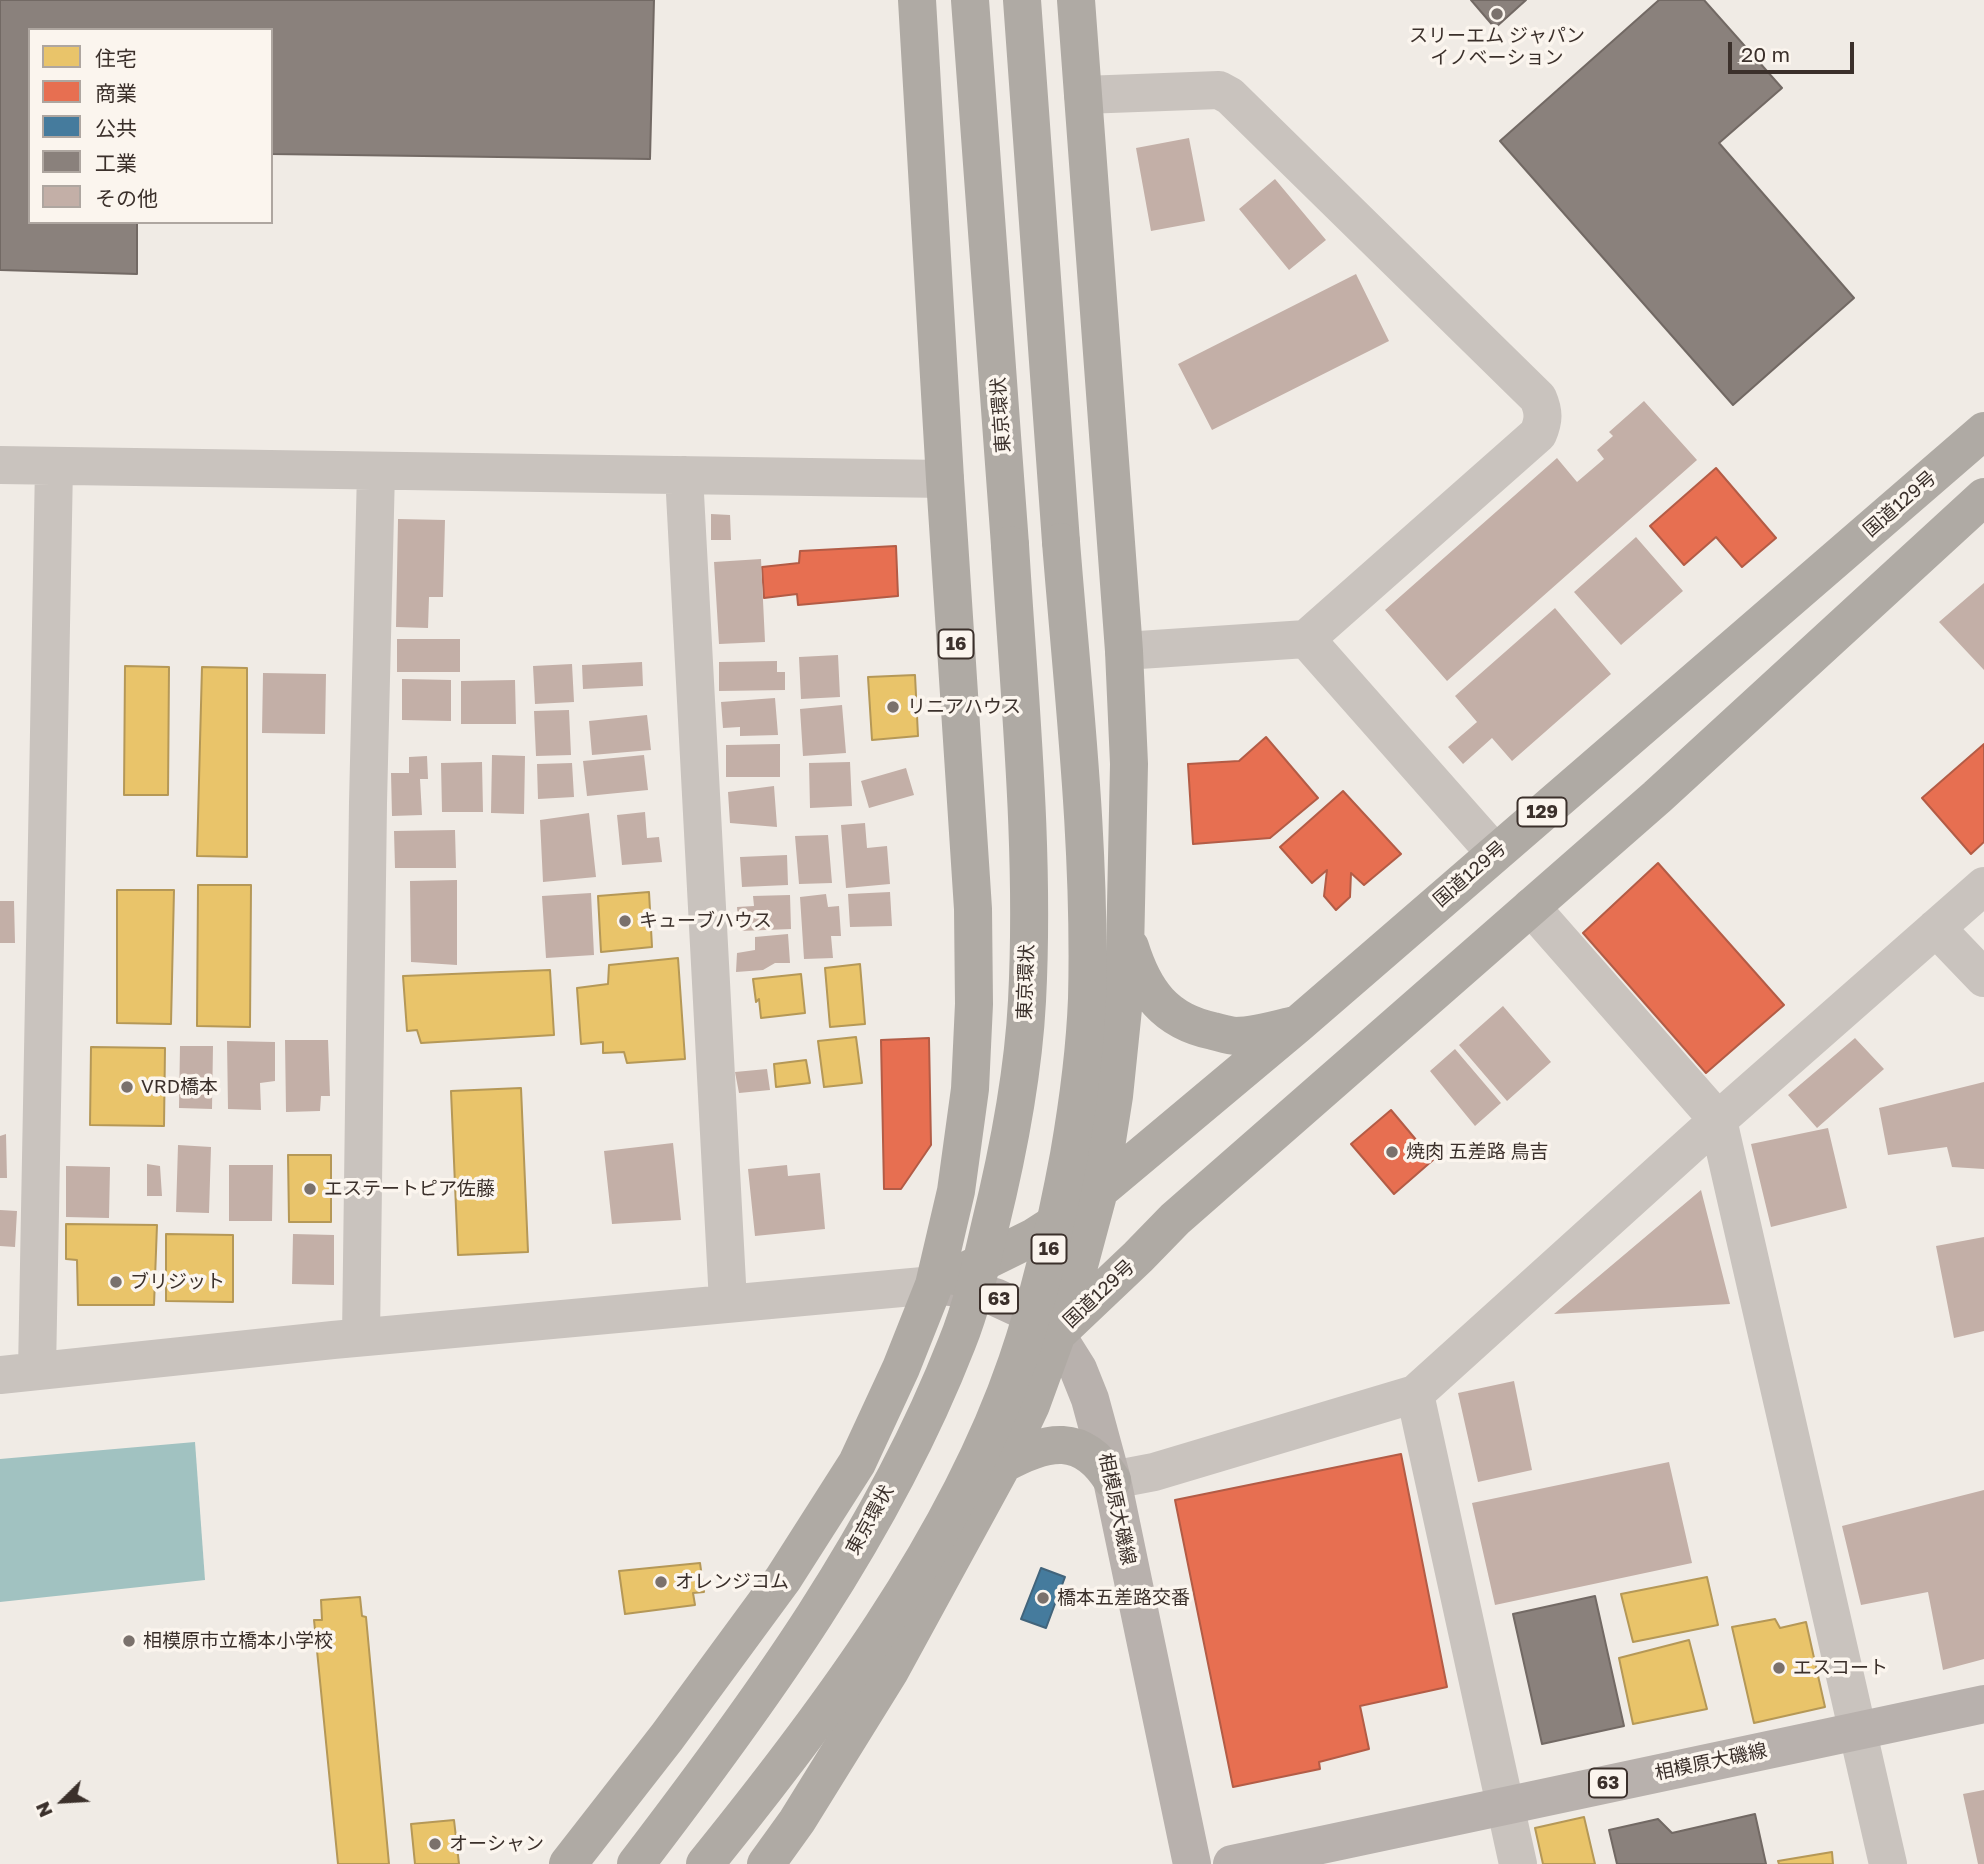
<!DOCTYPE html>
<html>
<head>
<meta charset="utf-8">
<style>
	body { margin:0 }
	#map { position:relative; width:1984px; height:1864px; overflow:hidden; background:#f0ebe5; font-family:"Golos Text","Noto Sans JP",sans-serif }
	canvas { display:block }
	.legend { position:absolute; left:28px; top:28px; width:245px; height:196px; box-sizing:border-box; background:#fbf5ee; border:2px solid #aea6a0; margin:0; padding:9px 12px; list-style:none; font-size:21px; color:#3b302b }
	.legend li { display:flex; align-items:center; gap:14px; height:35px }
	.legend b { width:35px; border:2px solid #aea6a0 }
	.north { position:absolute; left:28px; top:1766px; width:70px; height:70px; -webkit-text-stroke:5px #fbf5ee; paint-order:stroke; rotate:246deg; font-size:19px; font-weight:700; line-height:28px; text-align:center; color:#3b302b }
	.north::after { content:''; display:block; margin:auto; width:24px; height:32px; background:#3b302b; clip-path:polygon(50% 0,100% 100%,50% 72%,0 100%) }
	.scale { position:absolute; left:1728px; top:42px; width:126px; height:32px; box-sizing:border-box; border:4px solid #3b302b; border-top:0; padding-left:9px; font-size:21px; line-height:24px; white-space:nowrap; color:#3b302b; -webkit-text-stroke:5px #fbf5ee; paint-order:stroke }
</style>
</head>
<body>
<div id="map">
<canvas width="1984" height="1864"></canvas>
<ul class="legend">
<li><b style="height:19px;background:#e9c46a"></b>住宅</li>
<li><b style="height:19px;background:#e76f51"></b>商業</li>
<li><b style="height:19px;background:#457b9d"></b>公共</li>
<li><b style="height:19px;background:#8a817c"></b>工業</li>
<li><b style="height:19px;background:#c3afa7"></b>その他</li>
</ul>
<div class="north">N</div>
<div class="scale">20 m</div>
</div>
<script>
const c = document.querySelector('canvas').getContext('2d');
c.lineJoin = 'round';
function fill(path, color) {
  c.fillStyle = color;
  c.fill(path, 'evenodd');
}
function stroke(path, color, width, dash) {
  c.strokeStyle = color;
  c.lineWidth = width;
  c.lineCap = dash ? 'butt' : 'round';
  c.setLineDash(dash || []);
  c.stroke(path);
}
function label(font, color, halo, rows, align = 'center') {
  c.font = font + ' "Golos Text","Noto Sans JP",sans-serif';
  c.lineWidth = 7;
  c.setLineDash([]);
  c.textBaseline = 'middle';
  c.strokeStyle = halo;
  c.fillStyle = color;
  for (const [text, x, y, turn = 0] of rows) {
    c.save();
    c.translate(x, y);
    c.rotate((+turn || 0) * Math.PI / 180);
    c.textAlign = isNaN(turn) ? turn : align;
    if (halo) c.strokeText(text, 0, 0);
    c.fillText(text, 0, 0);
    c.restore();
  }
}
fill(new Path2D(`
	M 195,1442 L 205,1580 L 0,1602 L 0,1459 Z`), '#a1c2c1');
const homes = new Path2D(`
	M 125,666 L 169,667 L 168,795 L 124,795 Z
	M 202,667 L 247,668 L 247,857 L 197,856 Z
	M 915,675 L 918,736 L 872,740 L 868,677 Z
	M 198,885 L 251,885 L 250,1027 L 197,1026 Z
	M 117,890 L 174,890 L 171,1024 L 117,1023 Z
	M 649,892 L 652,947 L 601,952 L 598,896 Z
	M 678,958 L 685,1059 L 627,1063 L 624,1052 L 603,1053 L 603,1042 L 581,1044 L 577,988 L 608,984 L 609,965 Z
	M 860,964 L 865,1024 L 830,1027 L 825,968 Z
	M 550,970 L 554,1035 L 421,1043 L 417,1030 L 407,1031 L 403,976 Z
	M 801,974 L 805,1013 L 761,1018 L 759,999 L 756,1002 L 753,979 Z
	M 856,1037 L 862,1083 L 824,1087 L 818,1041 Z
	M 91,1047 L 165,1048 L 164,1126 L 90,1125 Z
	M 806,1060 L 810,1083 L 776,1087 L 774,1064 Z
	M 521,1088 L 528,1252 L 458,1255 L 451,1091 Z
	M 288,1155 L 331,1155 L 331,1222 L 289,1222 Z
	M 66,1224 L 157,1225 L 154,1305 L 78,1305 L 77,1260 L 66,1259 Z
	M 166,1234 L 233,1235 L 233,1302 L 166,1301 Z
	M 700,1563 L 704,1592 L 693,1593 L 695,1605 L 625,1614 L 619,1571 Z
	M 1707,1577 L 1718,1625 L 1633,1642 L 1621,1594 Z
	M 360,1597 L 362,1616 L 366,1617 L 389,1864 L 338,1864 L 314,1620 L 322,1620 L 321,1600 Z
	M 1775,1619 L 1780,1628 L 1806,1622 L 1825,1707 L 1754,1723 L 1732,1627 Z
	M 1689,1640 L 1707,1709 L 1633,1724 L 1619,1658 Z
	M 1584,1817 L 1595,1864 L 1543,1864 L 1535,1828 Z
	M 454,1820 L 459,1864 L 415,1864 L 411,1824 Z
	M 1832,1852 L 1833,1864 L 1779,1864 L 1778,1861 Z`);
fill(homes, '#e9c46a');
stroke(homes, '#b59857', 2);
const shops = new Path2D(`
	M 1716,468 L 1776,538 L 1742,567 L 1716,537 L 1684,565 L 1650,526 Z
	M 896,546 L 898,596 L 798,605 L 797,594 L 764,598 L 762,567 L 799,563 L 800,551 Z
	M 1266,737 L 1318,798 L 1270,838 L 1193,844 L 1188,764 L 1239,761 Z
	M 1984,744 L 1984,842 L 1971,854 L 1922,798 Z
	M 1343,791 L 1401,854 L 1364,885 L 1351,873 L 1350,897 L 1336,910 L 1324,896 L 1327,870 L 1312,883 L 1280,847 Z
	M 1658,863 L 1784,1005 L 1706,1073 L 1583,933 Z
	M 929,1038 L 931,1145 L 901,1189 L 884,1189 L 881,1040 Z
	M 1391,1110 L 1433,1160 L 1394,1194 L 1351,1144 Z
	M 1401,1454 L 1447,1687 L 1360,1706 L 1369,1749 L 1319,1762 L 1320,1769 L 1233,1787 L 1175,1500 Z`);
fill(shops, '#e76f51');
stroke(shops, '#b35c46', 2);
const public = new Path2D(`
	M 1041,1568 L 1065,1577 L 1046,1628 L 1021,1619 Z`);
fill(public, '#457b9d');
stroke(public, '#42647b', 2);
const industry = new Path2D(`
	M 0,0 L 654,0 L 650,159 L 271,154 L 271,30 L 30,30 L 30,222 L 137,222 L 137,274 L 0,270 Z
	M 1471,0 L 1526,0 L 1495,28 Z
	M 1659,0 L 1704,0 L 1782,88 L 1719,143 L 1854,298 L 1733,405 L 1500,141 Z
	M 1595,1596 L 1624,1726 L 1542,1744 L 1513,1614 Z
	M 1755,1814 L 1766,1864 L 1617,1864 L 1609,1830 L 1658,1819 L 1672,1833 Z`);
fill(industry, '#8a817c');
stroke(industry, '#726964', 2);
fill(new Path2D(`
	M 1189,138 L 1205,221 L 1151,231 L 1136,148 Z
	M 1275,179 L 1326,240 L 1289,270 L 1239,209 Z
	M 1356,274 L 1389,341 L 1212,430 L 1178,364 Z
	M 1644,401 L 1697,460 L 1447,681 L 1385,610 L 1557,458 L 1577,482 L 1604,459 L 1597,450 L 1613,436 L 1609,432 Z
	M 711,514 L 730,515 L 731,540 L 711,540 Z
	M 398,519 L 445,520 L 443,597 L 429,597 L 428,628 L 396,627 Z
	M 1636,537 L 1683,591 L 1621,645 L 1574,592 Z
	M 761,559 L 765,642 L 719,644 L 714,562 Z
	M 1984,583 L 1984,670 L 1939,622 Z
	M 1555,608 L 1611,674 L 1512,761 L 1492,738 L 1463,764 L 1448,747 L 1477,722 L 1455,696 Z
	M 397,639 L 460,639 L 460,672 L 397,672 Z
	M 838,655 L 840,697 L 801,699 L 799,657 Z
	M 777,661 L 777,672 L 785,672 L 785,690 L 719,691 L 719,662 Z
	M 642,662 L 643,686 L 583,689 L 582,665 Z
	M 572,664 L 574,702 L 535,704 L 533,666 Z
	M 263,673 L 326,674 L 325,734 L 262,733 Z
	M 402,679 L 451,680 L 451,721 L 402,720 Z
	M 515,680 L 516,724 L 461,724 L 461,681 Z
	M 775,698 L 778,735 L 740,736 L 740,727 L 723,728 L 721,702 Z
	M 842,705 L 846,753 L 803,756 L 800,709 Z
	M 569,710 L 571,755 L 536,756 L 534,711 Z
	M 647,715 L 651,750 L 592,755 L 589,721 Z
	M 780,744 L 780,777 L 726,777 L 726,745 Z
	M 492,755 L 525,756 L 524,814 L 491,813 Z
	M 644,755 L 648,790 L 587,796 L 583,761 Z
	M 427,756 L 428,779 L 420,779 L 422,815 L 392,816 L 391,773 L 409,773 L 409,757 Z
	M 482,762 L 483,812 L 442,812 L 441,763 Z
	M 850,762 L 852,806 L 810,808 L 809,763 Z
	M 572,763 L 574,797 L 538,799 L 537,764 Z
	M 906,768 L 914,795 L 869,808 L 861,781 Z
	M 774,786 L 777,827 L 730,823 L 728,792 Z
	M 645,812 L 647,838 L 659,837 L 662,862 L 622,865 L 617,815 Z
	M 589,813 L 596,877 L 543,882 L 540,820 Z
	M 865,823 L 867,848 L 887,846 L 890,884 L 846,888 L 841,825 Z
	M 455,830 L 456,868 L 395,868 L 394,831 Z
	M 828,835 L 832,883 L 799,884 L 795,836 Z
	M 787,855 L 788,885 L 742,887 L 740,857 Z
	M 457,880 L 457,965 L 411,962 L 410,881 Z
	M 890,892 L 892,926 L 850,927 L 848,894 Z
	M 591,893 L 594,955 L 546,958 L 542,896 Z
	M 826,894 L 828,907 L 839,906 L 841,936 L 831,936 L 833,958 L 804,959 L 800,897 Z
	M 790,895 L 791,929 L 739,931 L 737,907 L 754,906 L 753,896 Z
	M 0,901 L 14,901 L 15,943 L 0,943 Z
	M 788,934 L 790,963 L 775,963 L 763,970 L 736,972 L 737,953 L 755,950 L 755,937 Z
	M 1503,1006 L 1551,1062 L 1507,1101 L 1459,1045 Z
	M 1855,1038 L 1884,1069 L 1817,1128 L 1788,1095 Z
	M 285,1040 L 328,1040 L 330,1096 L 321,1096 L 320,1111 L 286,1112 Z
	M 227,1041 L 275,1042 L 275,1081 L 260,1083 L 261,1110 L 228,1109 Z
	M 180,1046 L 213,1046 L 212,1109 L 179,1108 Z
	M 1455,1049 L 1501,1103 L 1475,1126 L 1430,1071 Z
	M 767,1069 L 770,1090 L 739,1093 L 735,1072 Z
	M 1984,1082 L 1984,1169 L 1952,1167 L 1947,1147 L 1888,1155 L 1879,1108 Z
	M 1828,1128 L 1847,1208 L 1771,1227 L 1751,1144 Z
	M 6,1134 L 7,1178 L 0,1178 L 0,1136 Z
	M 673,1143 L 681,1220 L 612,1224 L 604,1151 Z
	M 178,1145 L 211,1147 L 209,1213 L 176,1212 Z
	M 147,1164 L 160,1166 L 162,1196 L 147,1196 Z
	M 229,1165 L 273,1165 L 272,1221 L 229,1221 Z
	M 787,1165 L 788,1176 L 820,1173 L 825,1229 L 755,1236 L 748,1169 Z
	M 66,1166 L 110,1167 L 109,1218 L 66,1217 Z
	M 1701,1190 L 1730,1304 L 1554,1314 Z
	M 0,1210 L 17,1211 L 15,1247 L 0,1246 Z
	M 293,1234 L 334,1235 L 334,1285 L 292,1284 Z
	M 1984,1237 L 1984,1331 L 1954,1338 L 1936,1246 Z
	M 1514,1381 L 1532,1470 L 1478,1482 L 1458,1393 Z
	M 1669,1462 L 1692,1563 L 1495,1605 L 1472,1503 Z
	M 1984,1490 L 1984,1659 L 1943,1670 L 1928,1592 L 1861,1605 L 1842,1526 Z
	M 1984,1790 L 1984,1864 L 1978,1864 L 1963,1794 Z`), '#c3afa7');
stroke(new Path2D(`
	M 1083,95 L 1219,90 L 1230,96 L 1538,398 C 1544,412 1544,420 1538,434 L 1306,639
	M 0,465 L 945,479
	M 684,475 L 728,1302
	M 1124,651 L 1306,639 L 1495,853
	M 1531,907 L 1718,1120 L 1888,1864
	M 1936,928 L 1984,978
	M 361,1337 L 368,803 L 376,471
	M 37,1371 L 54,466
	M 0,1375 L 333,1340 L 934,1285
	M 1415,1394 L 1518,1864
	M 1112,1480 L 1154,1472 L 1415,1394 L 1718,1120 L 1984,886`), '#c9c3be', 38);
stroke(new Path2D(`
	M 941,1286 L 961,1288 L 995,1297 L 1023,1310 L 1056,1334 L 1078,1369 L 1090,1399 L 1112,1480 L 1192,1864
	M 1232,1864 L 1984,1704`), '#b8b1ad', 38);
stroke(new Path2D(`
	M 970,0 L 1010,545
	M 1022,0 L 1061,542
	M 1130,947 C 1144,992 1165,1021 1213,1031 C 1220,1033 1228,1035 1235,1036 C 1255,1036 1275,1030 1294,1025
	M 955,1276 L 1034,1237 L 1076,1210 L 1297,1025 L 1984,431
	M 1061,1330 L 1138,1257 L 1175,1219 L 1657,797 L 1984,497
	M 1003,1464 C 1047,1440 1082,1432 1112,1480
	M 568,1864 L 667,1737 L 783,1579 L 857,1463 L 901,1368 L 934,1285 L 956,1191 L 970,1089 L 974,1004 L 973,909 L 945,479 L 917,0
	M 766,1864 L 797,1821 L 890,1671 L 1003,1464 L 1031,1405 L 1071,1295 L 1099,1191 L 1114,1096 L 1124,999 L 1129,764 L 1124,651 L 1076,0`), '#afaaa4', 38);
stroke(new Path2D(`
	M 636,1864 C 760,1702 882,1535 957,1343 C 972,1306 981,1265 990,1226 C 1008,1153 1023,1077 1027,1001 C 1035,849 1019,696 1010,545
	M 705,1864 C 824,1717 955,1543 1017,1362 C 1040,1295 1056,1225 1069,1155 C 1078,1103 1085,1051 1087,999 C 1091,847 1073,694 1061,542`), '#afaaa4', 38);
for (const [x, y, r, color] of [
	[1497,14,7,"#7a716c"],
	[893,707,7,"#7a716c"],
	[625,921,7,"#7a716c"],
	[127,1087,7,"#7a716c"],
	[1392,1152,7,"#7a716c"],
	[310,1189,7,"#7a716c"],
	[116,1282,7,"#7a716c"],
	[661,1582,7,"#7a716c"],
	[1043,1598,7,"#7a716c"],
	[129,1641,7,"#7a716c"],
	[1779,1668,7,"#7a716c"],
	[435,1844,7,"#7a716c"]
]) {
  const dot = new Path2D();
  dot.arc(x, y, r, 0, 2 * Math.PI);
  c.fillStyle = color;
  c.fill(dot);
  stroke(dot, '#fbf5ee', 2.5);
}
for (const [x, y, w] of [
	[956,644,35],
	[1542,812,49],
	[1049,1249,35],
	[999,1299,38],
	[1608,1783,38]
]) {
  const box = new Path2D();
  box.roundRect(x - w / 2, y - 14.5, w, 29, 5);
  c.fillStyle = '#fbf5ee';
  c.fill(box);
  stroke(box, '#3b302b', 2);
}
label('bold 18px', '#3b302b', null, [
	["16",956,644],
	["129",1542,812],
	["16",1049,1249],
	["63",999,1299],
	["63",1608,1783]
]);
label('19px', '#3b302b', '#fbf5ee', [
	["スリーエム ジャパン",1497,36,"center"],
	["イノベーション",1497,58,"center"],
	["リニアハウス",907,707],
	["キューブハウス",639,921],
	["VRD橋本",141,1087],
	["焼肉 五差路 鳥吉",1406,1152],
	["エステートピア佐藤",324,1189],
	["ブリジット",130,1282],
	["オレンジコム",675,1582],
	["橋本五差路交番",1057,1598],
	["相模原市立橋本小学校",143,1641],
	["エスコート",1793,1668],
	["オーシャン",449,1844]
], 'left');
label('19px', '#3b302b', '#fbf5ee', [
	["東京環状",1001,415,-94],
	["国道129号",1900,504,-41],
	["国道129号",1470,874,-41],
	["東京環状",1026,982,-88],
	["国道129号",1099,1294,-43],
	["相模原大磯線",1117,1509,78],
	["東京環状",870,1520,-61],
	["相模原大磯線",1711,1762,-12]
]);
</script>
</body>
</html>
